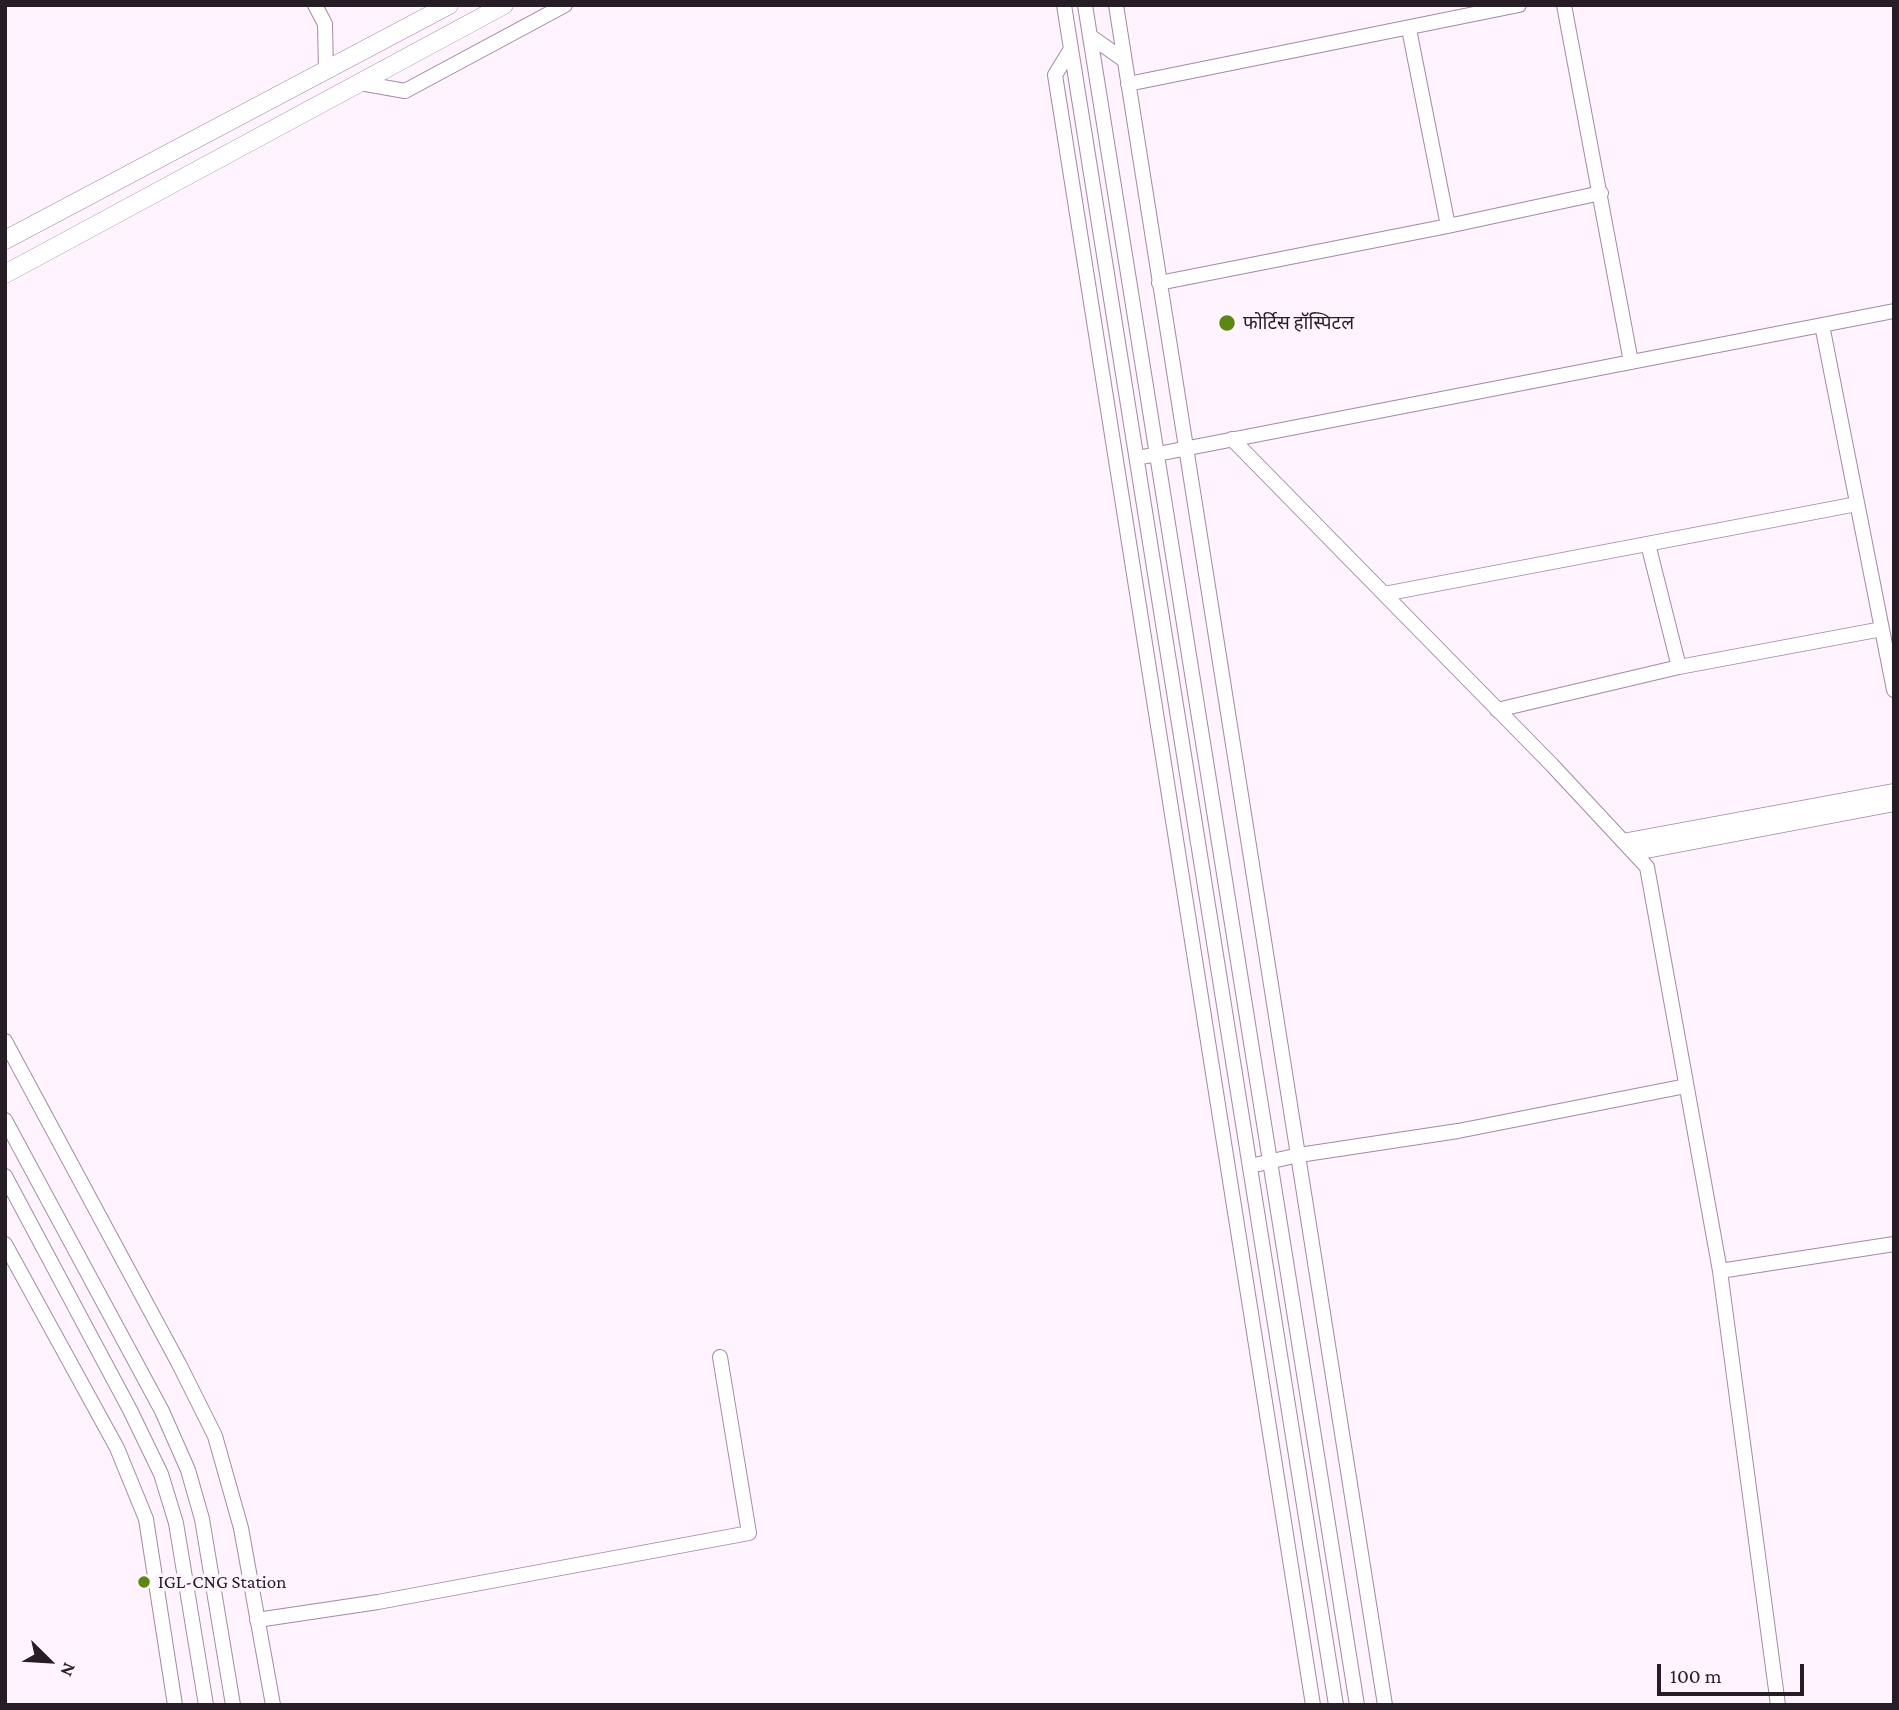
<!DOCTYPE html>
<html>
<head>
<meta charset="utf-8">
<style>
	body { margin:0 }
	#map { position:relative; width:1899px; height:1710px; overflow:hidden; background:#fef3fe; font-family:"Crimson Pro",serif }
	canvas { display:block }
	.frame { position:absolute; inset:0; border:7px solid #261d27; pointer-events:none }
	.north { position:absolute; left:14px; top:1626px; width:70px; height:70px; -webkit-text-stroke:5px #fef3fe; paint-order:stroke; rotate:114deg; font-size:19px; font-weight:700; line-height:28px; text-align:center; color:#261d27 }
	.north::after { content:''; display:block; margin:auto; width:24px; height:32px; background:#261d27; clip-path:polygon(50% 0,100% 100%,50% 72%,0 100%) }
	.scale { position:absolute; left:1657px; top:1664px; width:147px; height:32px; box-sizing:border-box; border:4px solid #261d27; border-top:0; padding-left:9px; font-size:21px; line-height:24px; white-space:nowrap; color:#261d27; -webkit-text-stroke:5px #fef3fe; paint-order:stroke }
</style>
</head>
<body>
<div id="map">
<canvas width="1899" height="1710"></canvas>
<div class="frame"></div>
<div class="north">N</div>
<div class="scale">100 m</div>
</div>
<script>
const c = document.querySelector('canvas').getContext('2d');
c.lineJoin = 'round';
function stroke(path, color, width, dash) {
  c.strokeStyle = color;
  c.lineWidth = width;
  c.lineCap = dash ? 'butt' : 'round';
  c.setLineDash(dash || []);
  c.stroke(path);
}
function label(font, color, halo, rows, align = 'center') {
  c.font = font + ' "Crimson Pro","Noto Sans Devanagari",serif';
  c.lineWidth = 7;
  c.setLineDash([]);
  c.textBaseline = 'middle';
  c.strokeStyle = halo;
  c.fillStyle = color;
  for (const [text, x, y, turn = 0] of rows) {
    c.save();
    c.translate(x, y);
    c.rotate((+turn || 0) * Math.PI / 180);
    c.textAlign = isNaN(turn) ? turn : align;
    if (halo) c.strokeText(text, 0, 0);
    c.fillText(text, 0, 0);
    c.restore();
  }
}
const minor = new Path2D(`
	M 315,5 L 325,24 L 326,71
	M 1064,5 L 1336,1705
	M 1085,5 L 1357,1705
	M 1116,5 L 1385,1705
	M 1564,5 L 1631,362
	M 1409,29 L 1448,226
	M 1090,36 L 1124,60
	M 1071,49 L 1055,75 L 1313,1705
	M 360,83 L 405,91 L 565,5
	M 1128,84 L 1519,5
	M 1159,283 L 1448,226 L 1601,193
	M 1822,325 L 1894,690
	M 1232,439 L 1552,765 L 1647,867 L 1720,1271 L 1778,1705
	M 1137,458 L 1894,311
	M 1648,544 L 1679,667
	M 1384,594 L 1857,504
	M 1497,710 L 1679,667 L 1882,629
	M 1623,841 L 1894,791
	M 1635,853 L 1894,804
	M 5,1041 L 179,1364 L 215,1436 L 241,1528 L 273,1705
	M 5,1120 L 162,1411 L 188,1470 L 202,1519 L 233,1705
	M 1250,1166 L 1299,1155 L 1458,1131 L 1686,1086
	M 5,1176 L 130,1410 L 161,1474 L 176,1523 L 206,1705
	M 5,1244 L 117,1448 L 146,1519 L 175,1705
	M 1720,1271 L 1894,1244
	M 257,1620 L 378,1602 L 749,1533 L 720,1357`);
const major = new Path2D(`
	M 5,240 L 449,5
	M 5,274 L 504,5`);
stroke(minor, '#a38aa4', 16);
stroke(major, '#a38aa4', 19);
stroke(minor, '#fff', 14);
stroke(major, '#fff', 18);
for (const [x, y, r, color] of [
	[1227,323,9,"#5d8713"],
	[144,1582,7,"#5d8713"]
]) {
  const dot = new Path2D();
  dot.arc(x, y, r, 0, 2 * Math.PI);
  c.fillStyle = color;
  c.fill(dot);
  stroke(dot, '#fef3fe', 2.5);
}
label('19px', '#261d27', '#fef3fe', [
	["फोर्टिस हॉस्पिटल",1243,323],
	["IGL-CNG Station",158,1582]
], 'left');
</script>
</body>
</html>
